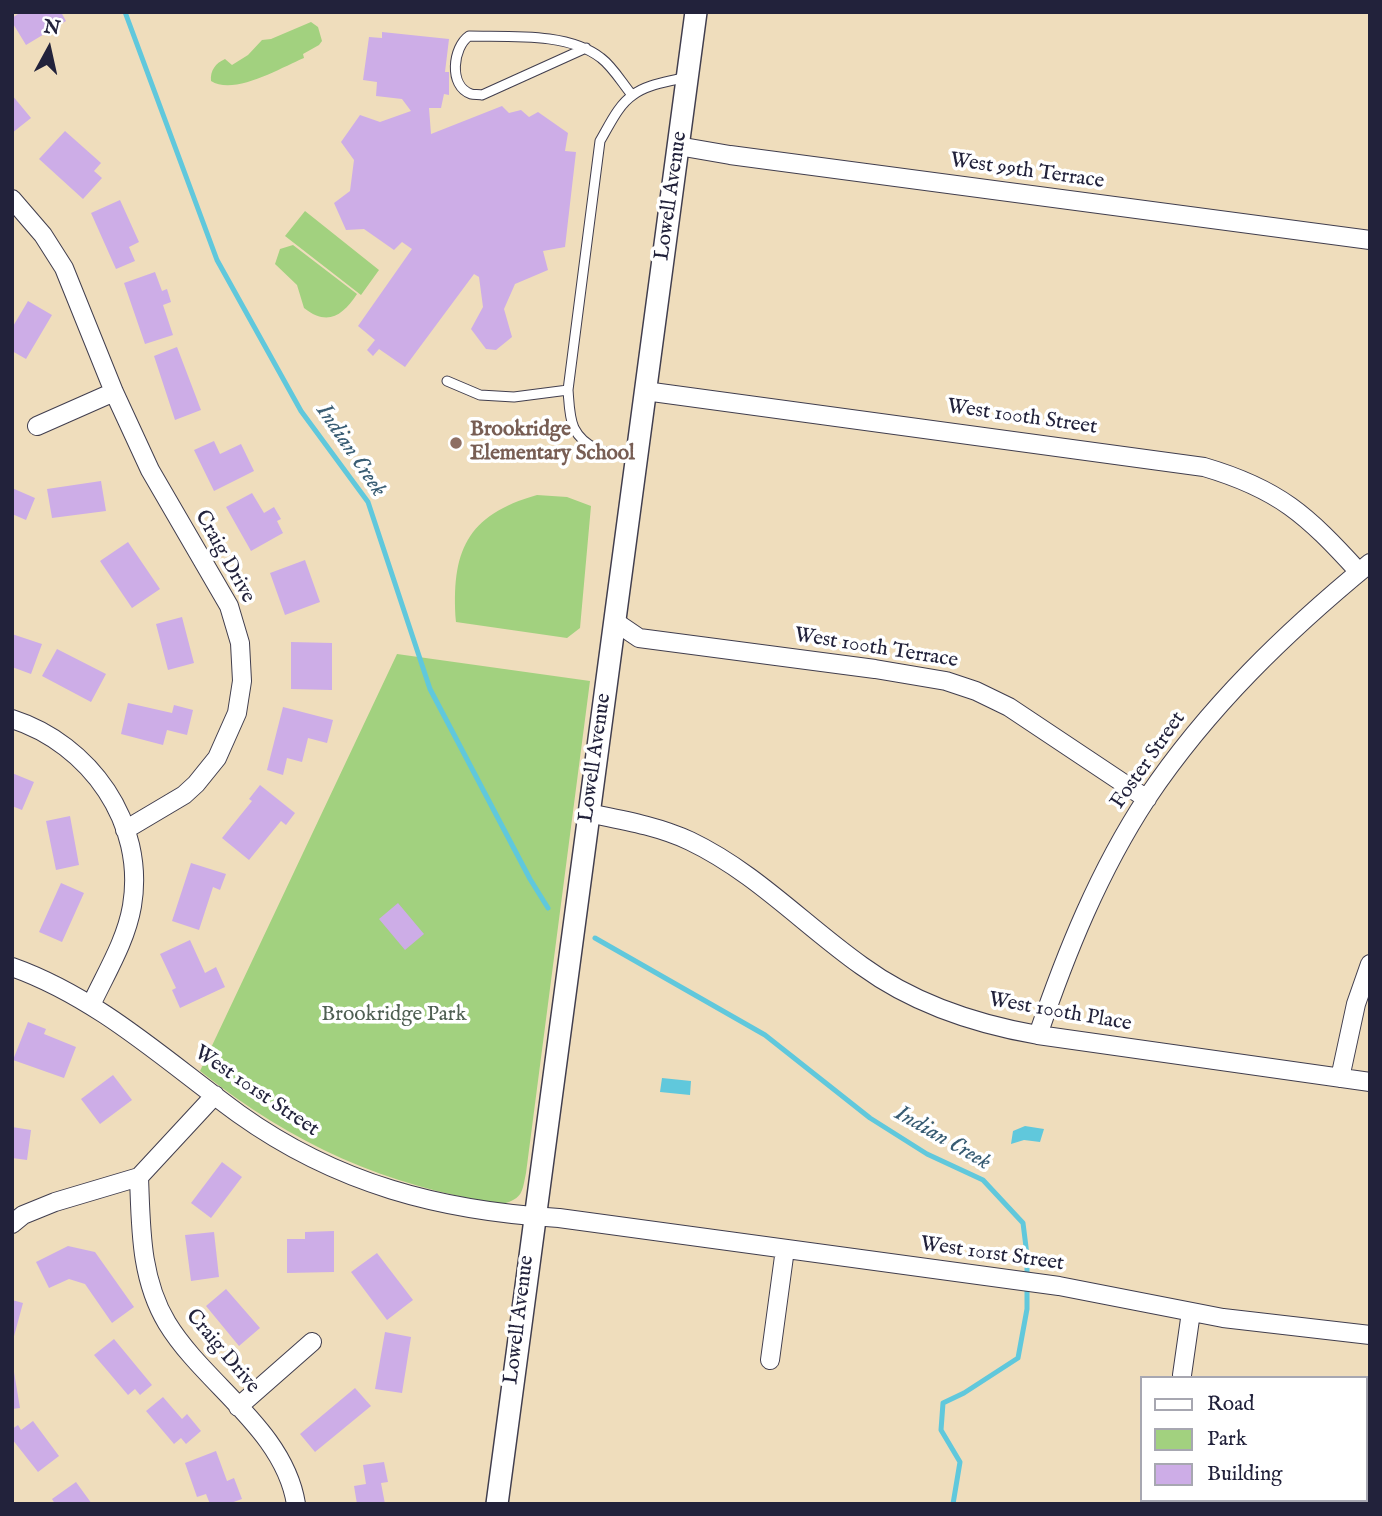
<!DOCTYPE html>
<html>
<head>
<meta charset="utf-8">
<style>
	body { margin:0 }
	#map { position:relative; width:1382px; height:1516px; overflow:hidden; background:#efddbc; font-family:"IM FELL English",serif }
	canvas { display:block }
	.frame { position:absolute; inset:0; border:14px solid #22223b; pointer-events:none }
	.legend { position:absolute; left:1140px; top:1376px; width:228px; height:126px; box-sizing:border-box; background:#fff; border:2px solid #a7a7b1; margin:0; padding:9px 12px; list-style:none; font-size:21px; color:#22223b }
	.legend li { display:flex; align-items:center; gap:14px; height:35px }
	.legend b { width:35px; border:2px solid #a7a7b1 }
	.north { position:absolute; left:14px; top:14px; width:70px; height:70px; -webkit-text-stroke:5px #fff; paint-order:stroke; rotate:8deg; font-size:19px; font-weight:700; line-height:28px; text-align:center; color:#22223b }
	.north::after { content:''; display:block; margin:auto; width:24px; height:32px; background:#22223b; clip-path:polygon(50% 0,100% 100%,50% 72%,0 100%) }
</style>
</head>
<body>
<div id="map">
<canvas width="1382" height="1516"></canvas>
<div class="frame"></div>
<ul class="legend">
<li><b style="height:9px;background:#fff"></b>Road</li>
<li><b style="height:19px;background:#a2d17f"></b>Park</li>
<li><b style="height:19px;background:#cdade7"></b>Building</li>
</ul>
<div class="north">N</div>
</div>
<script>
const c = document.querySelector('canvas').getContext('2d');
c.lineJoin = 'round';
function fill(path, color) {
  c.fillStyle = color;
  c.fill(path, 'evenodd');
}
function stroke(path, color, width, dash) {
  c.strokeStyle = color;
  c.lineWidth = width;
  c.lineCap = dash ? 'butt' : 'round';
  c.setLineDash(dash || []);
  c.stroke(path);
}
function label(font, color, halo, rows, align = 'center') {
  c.font = font + ' "IM FELL English",serif';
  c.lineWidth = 7;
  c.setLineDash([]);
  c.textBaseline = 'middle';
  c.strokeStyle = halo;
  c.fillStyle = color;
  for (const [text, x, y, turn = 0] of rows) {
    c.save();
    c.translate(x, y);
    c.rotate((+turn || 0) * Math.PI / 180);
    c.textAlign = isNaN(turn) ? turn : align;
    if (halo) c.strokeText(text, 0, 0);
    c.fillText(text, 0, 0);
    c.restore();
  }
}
fill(new Path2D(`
	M 311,22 L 318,27 L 322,41 L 319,45 L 303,54 L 304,58 C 280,68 234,96 211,81 C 210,70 216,63 225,59 L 232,65 L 248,55 L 262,40 L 271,39 Z
	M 305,211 L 379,270 L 361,295 L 285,236 Z
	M 293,245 L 357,294 C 343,315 328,327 304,308 L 297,285 L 275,264 L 280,249 Z
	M 537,495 L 567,497 L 591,506 L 580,628 L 567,638 L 456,622 C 451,552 466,515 537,495 Z
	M 397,654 L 590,681 L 526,1173 C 522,1192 523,1198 503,1204 C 384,1186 294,1145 200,1071 Z`), '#a2d17f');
fill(new Path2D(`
	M 662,1078 L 691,1081 L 690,1095 L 660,1092 Z
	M 1025,1126 L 1044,1129 L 1040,1142 L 1024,1140 L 1011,1144 L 1013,1131 Z`), '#60c8dc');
stroke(new Path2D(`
	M 125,12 L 217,260 L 301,411 L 368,502 L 430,689 L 530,879 L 548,908
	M 595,938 L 765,1035 L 870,1118 L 927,1154 L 983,1180 L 1023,1223 L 1027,1255 L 1027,1309 L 1018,1358 L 964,1393 L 943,1403 L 941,1430 L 960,1462 L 953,1504`), '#60c8dc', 5);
fill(new Path2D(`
	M 21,12 L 61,12 L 66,21 L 26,45 L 12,22 L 12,18 Z
	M 382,32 L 449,39 L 445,72 L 449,72 L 449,95 L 444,94 L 441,108 L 429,108 L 431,134 L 502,106 L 509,113 L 521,110 L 529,117 L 538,112 L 568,133 L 565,151 L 576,152 L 565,247 L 543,251 L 548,270 L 515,284 L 504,309 L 512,337 L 496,350 L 486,349 L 471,329 L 483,307 L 479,277 L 474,274 L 405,367 L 379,349 L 373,356 L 367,350 L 375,340 L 358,326 L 412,249 L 402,242 L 394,250 L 364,229 L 346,230 L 334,203 L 350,191 L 354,160 L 341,142 L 360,115 L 380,122 L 411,111 L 402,99 L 376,96 L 377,82 L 363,80 L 369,37 L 382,38 Z
	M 12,95 L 31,118 L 12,133 Z
	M 65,131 L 101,163 L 94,171 L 102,178 L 83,199 L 39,159 Z
	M 120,200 L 139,242 L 129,247 L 135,261 L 116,269 L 91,213 Z
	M 155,272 L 162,291 L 167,289 L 171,302 L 163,305 L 173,335 L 145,344 L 124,283 Z
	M 28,301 L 52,315 L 26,359 L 12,351 L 12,328 Z
	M 177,347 L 201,410 L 175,420 L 154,356 Z
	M 214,441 L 220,454 L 241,444 L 254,471 L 214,491 L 194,450 Z
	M 101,481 L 106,511 L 52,518 L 47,489 Z
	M 12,488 L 35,498 L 26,520 L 12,514 Z
	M 252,493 L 264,513 L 274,507 L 281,519 L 277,521 L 283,533 L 251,551 L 226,507 Z
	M 128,542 L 160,589 L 132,608 L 100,561 Z
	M 305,560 L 320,602 L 285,615 L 270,573 Z
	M 182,617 L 194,663 L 168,670 L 156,624 Z
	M 12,634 L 42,644 L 31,674 L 12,667 Z
	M 291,642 L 332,643 L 332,690 L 291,689 Z
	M 57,649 L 106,674 L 91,702 L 42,676 Z
	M 128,703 L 172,713 L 174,705 L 193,710 L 187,735 L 167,730 L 163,745 L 121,734 Z
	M 283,707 L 333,720 L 327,743 L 308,738 L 302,762 L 287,758 L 283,775 L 267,770 Z
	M 12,773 L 34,782 L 22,810 L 12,806 Z
	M 260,785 L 295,813 L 286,825 L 281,821 L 249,860 L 222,838 L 252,801 L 249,799 Z
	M 70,816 L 79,865 L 56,870 L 46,821 Z
	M 191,863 L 226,874 L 220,890 L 213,887 L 199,930 L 172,921 Z
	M 61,883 L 84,893 L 62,942 L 39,932 Z
	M 398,903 L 424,934 L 405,950 L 379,919 Z
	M 190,940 L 205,973 L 216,967 L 225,987 L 180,1008 L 172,990 L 176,988 L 160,954 Z
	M 28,1022 L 46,1029 L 44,1034 L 76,1047 L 64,1078 L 13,1060 Z
	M 113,1075 L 132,1100 L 100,1124 L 81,1099 Z
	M 12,1127 L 31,1130 L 27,1160 L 12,1158 Z
	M 222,1162 L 242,1177 L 211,1218 L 191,1203 Z
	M 334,1231 L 334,1272 L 287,1273 L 287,1239 L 305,1239 L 305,1232 Z
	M 214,1232 L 219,1277 L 191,1281 L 185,1235 Z
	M 68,1246 L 95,1252 L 134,1307 L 112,1323 L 85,1284 L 69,1279 L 49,1288 L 36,1262 Z
	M 377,1253 L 413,1300 L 387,1320 L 351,1272 Z
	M 226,1289 L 260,1328 L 239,1346 L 206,1306 Z
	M 12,1300 L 23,1303 L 13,1340 L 12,1340 Z
	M 385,1332 L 411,1337 L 402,1393 L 375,1389 Z
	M 114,1339 L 152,1385 L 140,1395 L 135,1389 L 128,1395 L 94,1355 Z
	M 14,1372 L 20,1408 L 12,1409 L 12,1373 Z
	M 355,1388 L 371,1406 L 315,1452 L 300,1434 Z
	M 163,1397 L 182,1419 L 187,1414 L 201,1431 L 186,1444 L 181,1438 L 174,1444 L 146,1411 Z
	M 33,1421 L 59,1456 L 38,1472 L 12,1439 L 12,1429 L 18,1425 L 21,1430 Z
	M 216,1451 L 227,1481 L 234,1478 L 242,1499 L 228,1504 L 210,1504 L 206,1494 L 197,1497 L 185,1463 Z
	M 384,1462 L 388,1482 L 381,1483 L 385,1504 L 357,1504 L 354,1486 L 366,1484 L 363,1465 Z
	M 76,1482 L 92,1504 L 55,1504 L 52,1499 Z`), '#cdade7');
const service = new Path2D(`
	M 586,48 L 482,95 C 479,94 474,95 471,94 C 448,86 453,47 469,36 C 509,37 568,32 601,58 C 613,67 622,83 632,95
	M 447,381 L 480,395 L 514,397 L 568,390
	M 636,459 C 613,454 586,452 574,428 C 569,417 569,401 568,390 L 600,141 C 609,126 618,105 633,95 C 647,84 669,82 686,77`);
const minor = new Path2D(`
	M 678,146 L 730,155 L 1370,240
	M 12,199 L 43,235 L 64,268 L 114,392 L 150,470 L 229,606 L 240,643 L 242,681 L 237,713 L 217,758 L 196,784 L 184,795 L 125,830
	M 645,391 L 1204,467 C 1279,489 1307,515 1359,572
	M 37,426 L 114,392
	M 614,621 L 639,638 L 875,669 L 946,681 L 976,691 L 1009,707 L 1147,799
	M 12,719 C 90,744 146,823 132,906 C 126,941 106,973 91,1005
	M 588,813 C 622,820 658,826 690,841 C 755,872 804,925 862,966 C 914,1004 975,1024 1038,1035 L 1370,1082
	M 12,967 C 99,998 166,1061 239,1114 C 337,1184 441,1211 559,1218 L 1059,1286 L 1223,1318 L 1370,1335
	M 1038,1035 C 1066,953 1099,871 1147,798 C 1208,707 1286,632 1370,563
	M 1340,1078 L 1356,1004 L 1370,964
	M 139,1177 C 141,1227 140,1278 167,1323 C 204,1384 284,1429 296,1504
	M 12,1224 L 23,1215 L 55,1202 L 139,1177 L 215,1095
	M 770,1360 L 785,1249
	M 1182,1375 L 1191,1312
	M 238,1407 L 312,1342`);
const tertiary = new Path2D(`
	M 497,1504 L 696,12`);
stroke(service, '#413e4e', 11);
stroke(minor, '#413e4e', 20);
stroke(tertiary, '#413e4e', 24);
stroke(service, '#fff', 9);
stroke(minor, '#fff', 18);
stroke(tertiary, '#fff', 21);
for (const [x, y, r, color] of [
	[456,443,7,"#8d6e63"]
]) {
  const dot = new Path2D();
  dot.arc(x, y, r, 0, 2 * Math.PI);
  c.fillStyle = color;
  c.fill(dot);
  stroke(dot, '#fff', 2.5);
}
label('21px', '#22223b', '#fff', [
	["West 99th Terrace",1027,172,8],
	["Lowell Avenue",672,196,-82],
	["West 100th Street",1022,418,8],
	["Craig Drive",224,557,61],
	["West 100th Terrace",876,649,9],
	["Lowell Avenue",596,758,-82],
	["Foster Street",1149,761,-55],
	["West 100th Place",1060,1013,10],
	["West 101st Street",256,1092,34],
	["West 101st Street",992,1255,8],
	["Lowell Avenue",520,1320,-83],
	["Craig Drive",222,1352,50]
]);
label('bold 21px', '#785e54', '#fff', [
	["Brookridge",470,431],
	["Elementary School",470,455]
], 'left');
label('21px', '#4f5f53', '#fff', [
	["Brookridge Park",394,1016]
]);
label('italic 23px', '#385c73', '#fff', [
	["Indian Creek",350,451,56],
	["Indian Creek",942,1139,30]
]);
</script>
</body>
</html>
